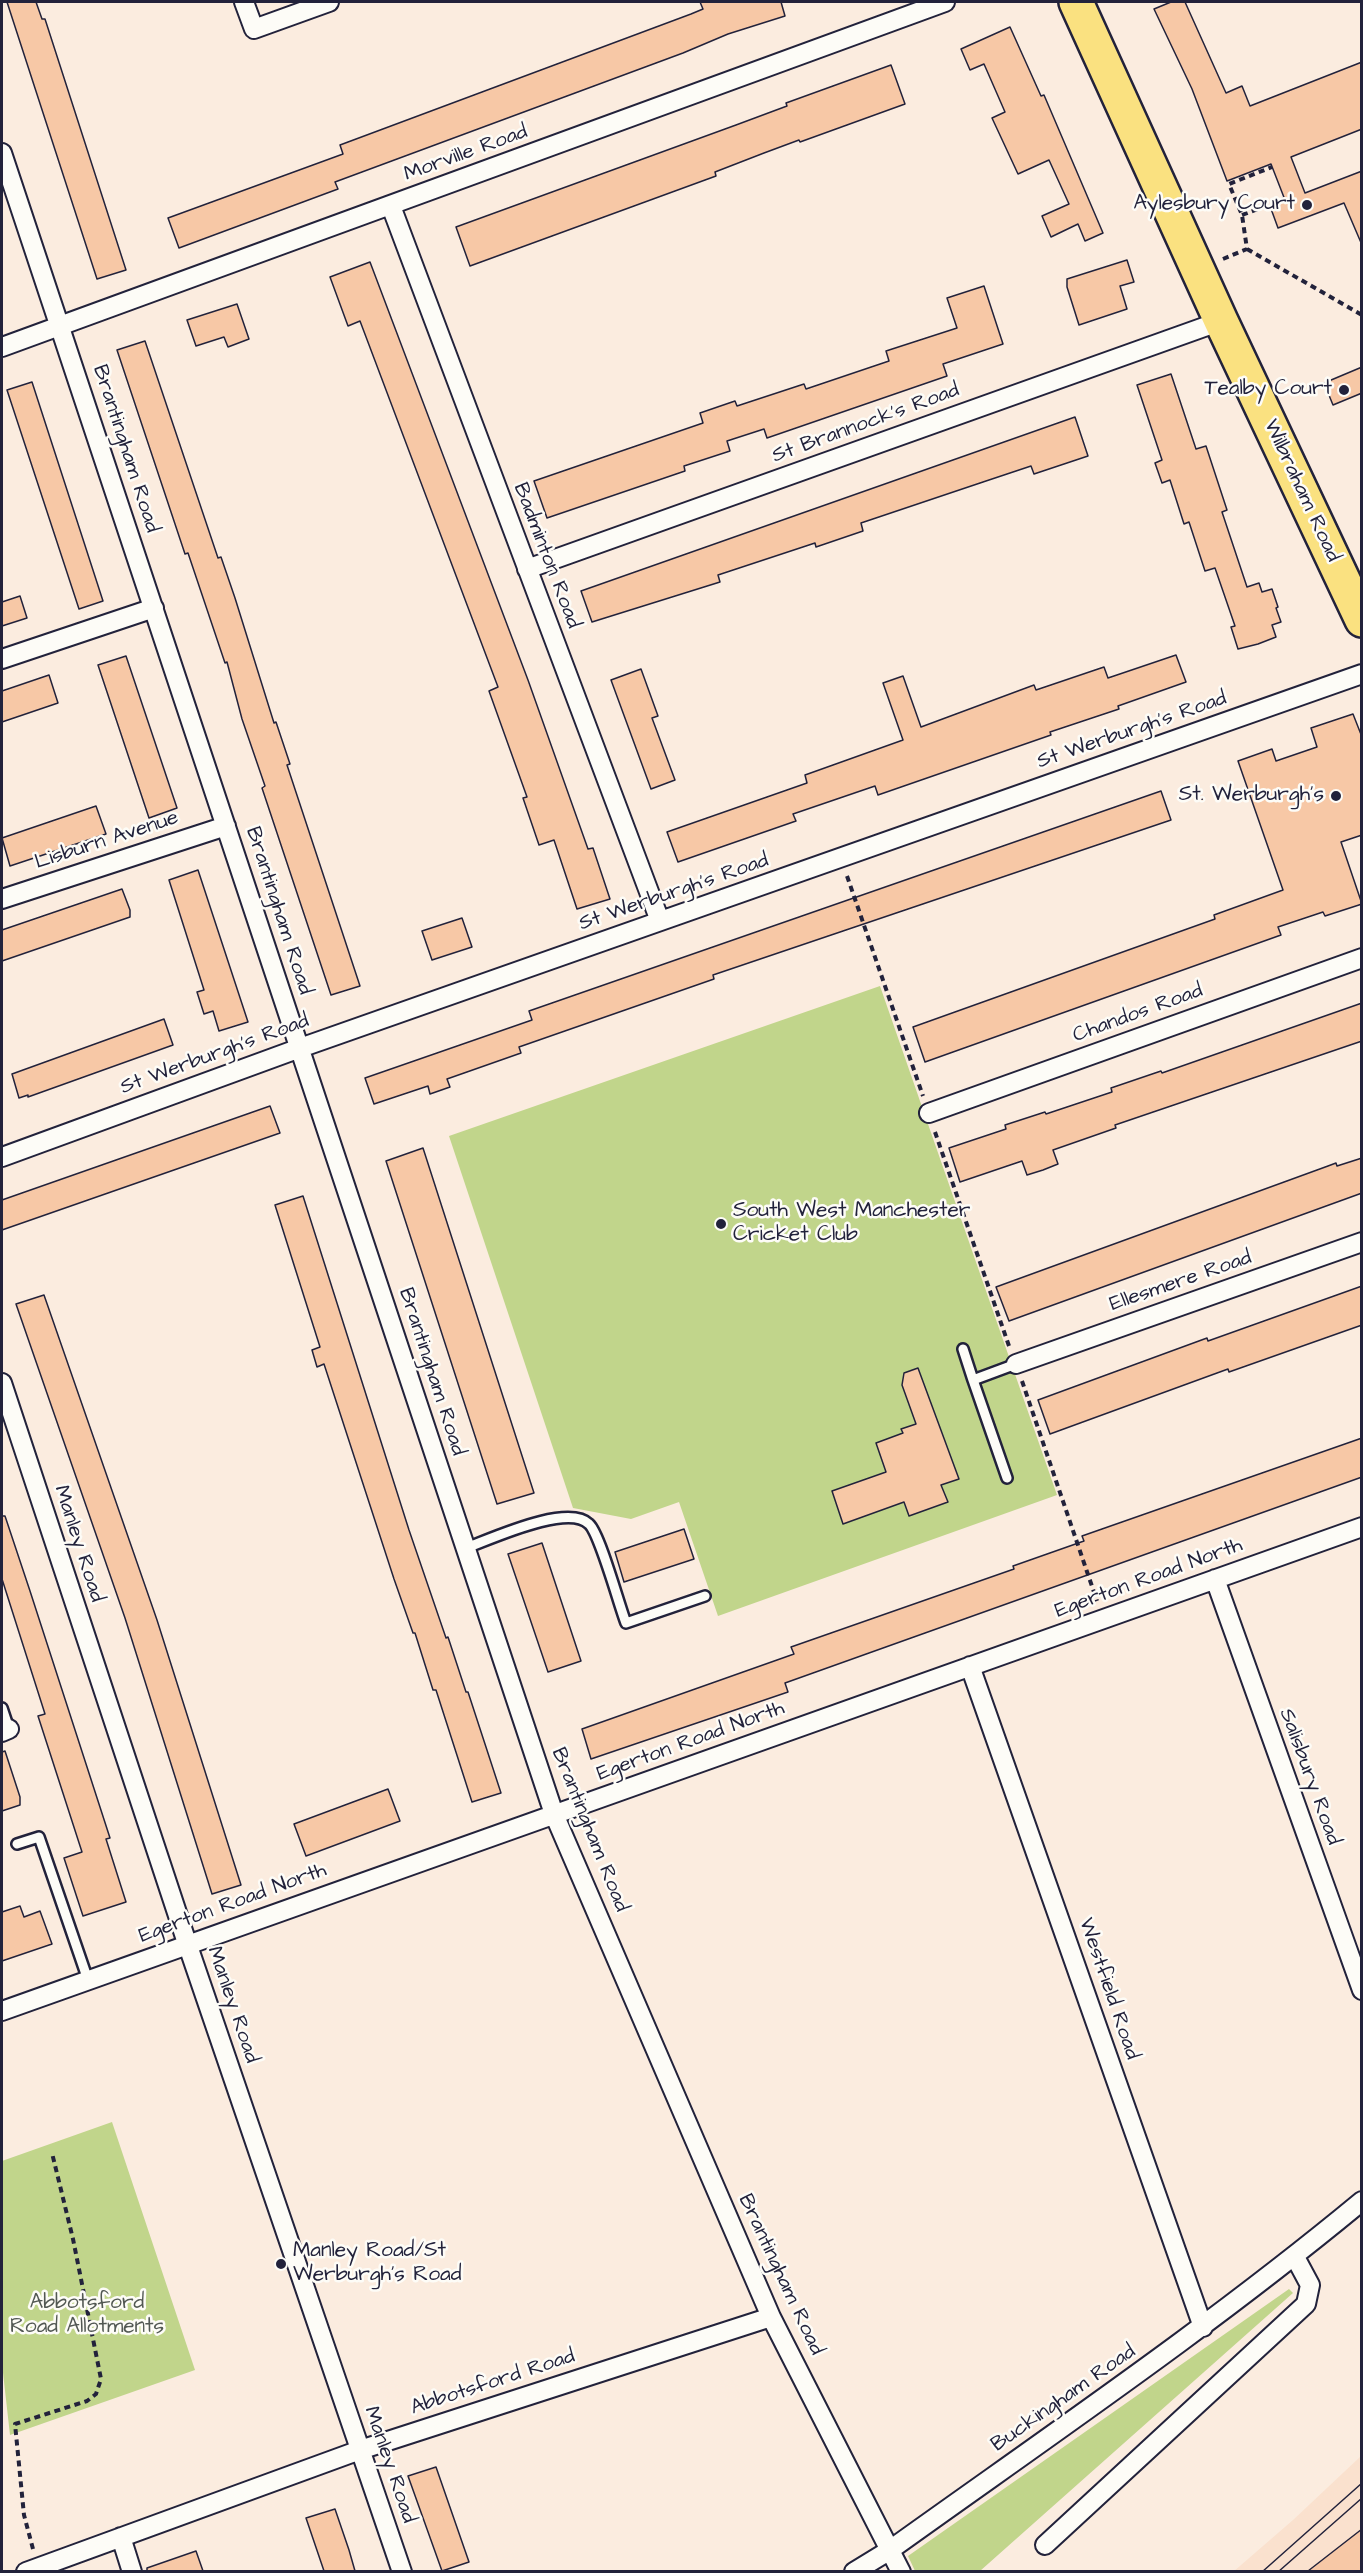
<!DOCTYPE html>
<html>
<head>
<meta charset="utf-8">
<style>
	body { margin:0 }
	#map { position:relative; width:1363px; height:2573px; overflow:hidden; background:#fbecdf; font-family:"Architects Daughter",sans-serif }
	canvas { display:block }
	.frame { position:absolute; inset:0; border:3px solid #22223b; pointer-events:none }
</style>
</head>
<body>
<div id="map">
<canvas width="1363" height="2573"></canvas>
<div class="frame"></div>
</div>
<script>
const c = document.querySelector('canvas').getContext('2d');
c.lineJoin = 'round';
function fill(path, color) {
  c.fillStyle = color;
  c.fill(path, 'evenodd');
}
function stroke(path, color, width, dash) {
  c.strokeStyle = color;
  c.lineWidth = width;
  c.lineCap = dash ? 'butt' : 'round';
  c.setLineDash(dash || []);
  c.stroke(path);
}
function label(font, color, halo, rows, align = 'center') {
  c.font = font + ' "Architects Daughter",sans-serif';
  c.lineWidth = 5;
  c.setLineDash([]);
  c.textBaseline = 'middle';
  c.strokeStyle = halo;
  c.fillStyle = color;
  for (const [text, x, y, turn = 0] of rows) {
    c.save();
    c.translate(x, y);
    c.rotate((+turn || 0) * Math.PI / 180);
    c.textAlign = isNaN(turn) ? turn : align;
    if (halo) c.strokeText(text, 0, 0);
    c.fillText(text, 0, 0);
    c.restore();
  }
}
fill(new Path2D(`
	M 1361,2456 L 1361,2571 L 1233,2572 L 1293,2520 Z`), '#fae1ce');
fill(new Path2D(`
	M 880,986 L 1057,1495 L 718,1616 L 679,1502 L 631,1519 L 573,1508 L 449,1136 Z
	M 112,2122 L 195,2370 L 10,2435 L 2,2364 L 2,2161 Z
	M 1289,2289 L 1293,2293 L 980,2571 L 915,2571 L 908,2556 Z`), '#c1d58b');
const building = new Path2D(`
	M 7,2 L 36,2 L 42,19 L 45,19 L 126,270 L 97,279 Z
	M 700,2 L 781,2 L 785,16 L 728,34 L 683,53 L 335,182 L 338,189 L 179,248 L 168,218 L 343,154 L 340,145 L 691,14 L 703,9 Z
	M 1171,2 L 1185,2 L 1226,93 L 1242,86 L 1250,106 L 1362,62 L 1362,129 L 1291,157 L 1305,193 L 1362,171 L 1362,245 L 1344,203 L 1278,228 L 1270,206 L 1285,200 L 1271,164 L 1227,181 L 1192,89 L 1154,9 Z
	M 1010,27 L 1041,96 L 1044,95 L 1103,233 L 1085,241 L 1078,224 L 1051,237 L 1042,216 L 1069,204 L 1049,160 L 1018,174 L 992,118 L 1005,112 L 984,64 L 970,70 L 961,49 Z
	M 891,65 L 905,104 L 800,142 L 799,140 L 764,153 L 715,172 L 716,176 L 470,266 L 456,227 L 736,125 L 787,106 L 786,103 Z
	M 1127,260 L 1134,282 L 1120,286 L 1127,309 L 1079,325 L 1067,287 L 1067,279 Z
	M 370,262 L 528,680 L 588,849 L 593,848 L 610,899 L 577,909 L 554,840 L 539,845 L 523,798 L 527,797 L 489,691 L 498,687 L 360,321 L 348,326 L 330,277 Z
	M 984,286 L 1003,344 L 943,364 L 947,376 L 767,438 L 764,429 L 727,441 L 730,451 L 684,466 L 685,471 L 547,518 L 534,481 L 703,423 L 700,413 L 735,401 L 737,406 L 804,384 L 806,389 L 889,361 L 886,351 L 957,328 L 947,298 Z
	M 237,304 L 249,339 L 228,347 L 224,337 L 196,346 L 187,320 Z
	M 145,341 L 218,558 L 221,557 L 235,598 L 274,723 L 276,722 L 290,764 L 287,765 L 360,986 L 331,995 L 262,788 L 265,786 L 242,719 L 227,662 L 225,663 L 188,553 L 185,554 L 117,350 Z
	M 1362,367 L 1362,393 L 1333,405 L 1324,383 Z
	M 1171,374 L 1196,449 L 1206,446 L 1227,510 L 1222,512 L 1247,587 L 1259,583 L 1262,592 L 1272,589 L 1278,607 L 1276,608 L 1281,622 L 1272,625 L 1276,637 L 1258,644 L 1238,649 L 1231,627 L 1235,626 L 1215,568 L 1205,571 L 1189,522 L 1184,524 L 1170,480 L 1162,483 L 1155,463 L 1162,460 L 1137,385 Z
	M 32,382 L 103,601 L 79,609 L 7,390 Z
	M 1075,417 L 1088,456 L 1034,474 L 1031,466 L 986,481 L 861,523 L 863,531 L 816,547 L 815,543 L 718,575 L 720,582 L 592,622 L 581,591 Z
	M 20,596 L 27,618 L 2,626 L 2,602 Z
	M 1176,655 L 1186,682 L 1118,706 L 1119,709 L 1050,732 L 1051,735 L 878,795 L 875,786 L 793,814 L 796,821 L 678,862 L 667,832 L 807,783 L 805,775 L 903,740 L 883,683 L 903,676 L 921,727 L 1034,685 L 1036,690 L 1104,667 L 1108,678 Z
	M 126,656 L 177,808 L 149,818 L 98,665 Z
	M 641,669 L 658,716 L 652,718 L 675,780 L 651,789 L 611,680 Z
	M 49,675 L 58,703 L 2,722 L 2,691 Z
	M 1353,714 L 1362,737 L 1362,835 L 1341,842 L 1362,904 L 1325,916 L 1323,912 L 1278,927 L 1281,935 L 925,1062 L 913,1027 L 1215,919 L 1214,915 L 1283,890 L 1238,761 L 1272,749 L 1276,761 L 1317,747 L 1311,728 Z
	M 1161,791 L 1171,820 L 713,975 L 714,979 L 519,1047 L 521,1053 L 447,1079 L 450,1087 L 430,1094 L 428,1086 L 374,1104 L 365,1078 L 532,1020 L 529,1011 Z
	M 96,806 L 106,834 L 10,866 L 2,838 Z
	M 198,870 L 248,1022 L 219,1031 L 213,1011 L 204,1014 L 197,992 L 204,990 L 169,880 Z
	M 122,889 L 130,910 L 130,917 L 2,961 L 2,930 Z
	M 462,918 L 472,947 L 432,960 L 422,931 Z
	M 1362,1003 L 1362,1041 L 1115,1125 L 1116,1128 L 1053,1150 L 1058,1164 L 1043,1170 L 1027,1175 L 1022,1161 L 960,1182 L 949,1148 L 1006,1129 L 1005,1125 L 1045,1112 L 1046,1114 L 1112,1092 L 1111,1088 L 1161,1071 L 1162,1073 Z
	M 164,1019 L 173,1045 L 28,1097 L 28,1095 L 19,1098 L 12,1074 Z
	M 270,1106 L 280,1133 L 2,1230 L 2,1200 Z
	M 423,1148 L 534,1493 L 497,1504 L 386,1161 Z
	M 1362,1158 L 1362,1193 L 1009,1321 L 996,1287 L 1328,1166 L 1336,1163 L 1337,1166 Z
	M 303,1196 L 409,1530 L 446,1638 L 448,1637 L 466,1692 L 468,1692 L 501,1793 L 472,1802 L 436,1690 L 433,1690 L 415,1633 L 413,1633 L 394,1579 L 324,1364 L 317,1367 L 312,1350 L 320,1347 L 275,1205 Z
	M 1362,1286 L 1362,1325 L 1229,1372 L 1228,1369 L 1050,1434 L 1038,1400 L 1207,1338 L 1208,1341 Z
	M 44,1295 L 157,1620 L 241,1885 L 212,1894 L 125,1618 L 16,1304 Z
	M 918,1368 L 959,1479 L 941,1485 L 948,1502 L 909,1516 L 904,1502 L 843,1524 L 832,1491 L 886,1472 L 876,1443 L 903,1433 L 901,1429 L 916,1424 L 902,1385 L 904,1373 Z
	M 1362,1438 L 1362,1477 L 785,1683 L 788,1692 L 591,1759 L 582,1729 L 794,1654 L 791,1647 L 1014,1569 L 1013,1566 L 1084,1541 L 1082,1536 Z
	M 2,1516 L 5,1516 L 30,1591 L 110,1838 L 106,1839 L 126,1902 L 83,1916 L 64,1858 L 82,1852 L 38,1716 L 45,1714 L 2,1579 Z
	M 684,1529 L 694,1559 L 624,1582 L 615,1552 Z
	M 542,1543 L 581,1661 L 548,1672 L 508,1554 Z
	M 5,1751 L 20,1797 L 20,1805 L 2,1811 L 2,1752 Z
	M 388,1789 L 400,1821 L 306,1856 L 294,1824 Z
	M 20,1906 L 24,1917 L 40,1911 L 52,1944 L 2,1961 L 2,1912 Z
	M 436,2467 L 469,2562 L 442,2571 L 408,2476 Z
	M 335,2509 L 349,2550 L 355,2571 L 324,2571 L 306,2518 Z
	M 1362,2529 L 1362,2571 L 1308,2571 Z
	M 196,2551 L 203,2571 L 147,2571 L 147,2568 Z`);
fill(building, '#f7c8a6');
stroke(building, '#22223b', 1.5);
const lane = new Path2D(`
	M 963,1349 L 973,1380
	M 1007,1478 L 973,1380 L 1016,1364
	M 466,1548 C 491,1539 568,1503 589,1524 C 600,1534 619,1605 626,1623 L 705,1596
	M 2,1708 L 9,1729
	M 17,1844 L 39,1837 L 88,1980`);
const street = new Path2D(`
	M 244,2 L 254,29 L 329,2
	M 2,153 L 554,1814 L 771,2317 L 901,2572
	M 391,206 L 660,921
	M 2,347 L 945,2
	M 527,569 L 1221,321
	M 2,659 L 154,608
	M 2,899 L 226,826
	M 929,1113 L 1362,958
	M 2,1157 L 300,1048 L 1362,674
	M 1016,1364 L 1362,1242
	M 2,1383 L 187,1943 L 402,2572
	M 1215,1579 L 1362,1990
	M 970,1666 L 1203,2327
	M 2,1732 L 9,1729
	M 2,2011 L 1362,1527
	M 121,2537 L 132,2572
	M 1045,2545 L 1306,2304 L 1310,2285 L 1295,2257
	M 26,2572 L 360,2450 L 771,2317
	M 854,2572 L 890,2550 C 1049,2436 1211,2326 1362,2201`);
const highway = new Path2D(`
	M 1076,2 L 1221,321 L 1362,620`);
stroke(lane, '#22223b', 14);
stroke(street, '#22223b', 22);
stroke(highway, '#22223b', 38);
stroke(new Path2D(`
	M 1242,215 L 1284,199
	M 1247,249 L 1362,315
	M 1223,259 L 1247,249 L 1242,215 L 1229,184 L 1272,167
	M 847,876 L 923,1096
	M 935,1132 L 1009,1346
	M 1022,1381 L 1097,1601
	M 33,2549 L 24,2515 L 15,2424 L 87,2401 L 96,2394 L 101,2379 L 73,2239 L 52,2153`), '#22223b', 4, [6, 4.5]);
stroke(lane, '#fdfcf7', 9);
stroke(street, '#fdfcf7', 18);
stroke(highway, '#fae180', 33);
stroke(new Path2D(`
	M 1262,2572 L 1362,2483
	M 1278,2572 L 1362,2498`), '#22223b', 1.5);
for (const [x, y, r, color] of [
	[1307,205,6,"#22223b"],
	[1344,390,6,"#22223b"],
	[1336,796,6,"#22223b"],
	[721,1224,6,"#22223b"],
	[281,2264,6,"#22223b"]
]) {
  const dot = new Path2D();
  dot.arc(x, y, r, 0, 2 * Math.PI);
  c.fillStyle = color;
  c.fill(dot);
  stroke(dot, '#fdfcf7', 2);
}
label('21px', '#22223b', '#fdfcf7', [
	["Morville Road",466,154,-20],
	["St Brannock's Road",866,424,-20],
	["Brantingham Road",125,449,72],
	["Wilbraham Road",1301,491,65],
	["Badminton Road",546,556,69],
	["St Werburgh's Road",1132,731,-19],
	["Lisburn Avenue",107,841,-18],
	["St Werburgh's Road",674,893,-19],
	["Brantingham Road",278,911,72],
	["Chandos Road",1138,1014,-20],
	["St Werburgh's Road",215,1055,-20],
	["Ellesmere Road",1181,1282,-19],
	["Brantingham Road",431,1372,72],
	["Manley Road",78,1544,72],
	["Egerton Road North",1149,1579,-20],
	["Egerton Road North",691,1742,-20],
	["Salisbury Road",1309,1777,70],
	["Brantingham Road",589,1830,68],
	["Egerton Road North",233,1904,-20],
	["Westfield Road",1108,1989,71],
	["Manley Road",232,2005,71],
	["Brantingham Road",780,2275,65],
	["Abbotsford Road",493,2383,-18],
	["Buckingham Road",1064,2399,-35],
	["Manley Road",389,2465,71]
]);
label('21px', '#22223b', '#fdfcf7', [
	["Aylesbury Court",1295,205],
	["Tealby Court",1332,390],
	["St. Werburgh's",1324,796],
	["South West Manchester",733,1212,"left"],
	["Cricket Club",733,1236,"left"],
	["Manley Road/St",293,2252,"left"],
	["Werburgh's Road",293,2276,"left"]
], 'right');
label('21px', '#525853', '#fdfcf7', [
	["Abbotsford",87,2304],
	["Road Allotments",87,2328]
]);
</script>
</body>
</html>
